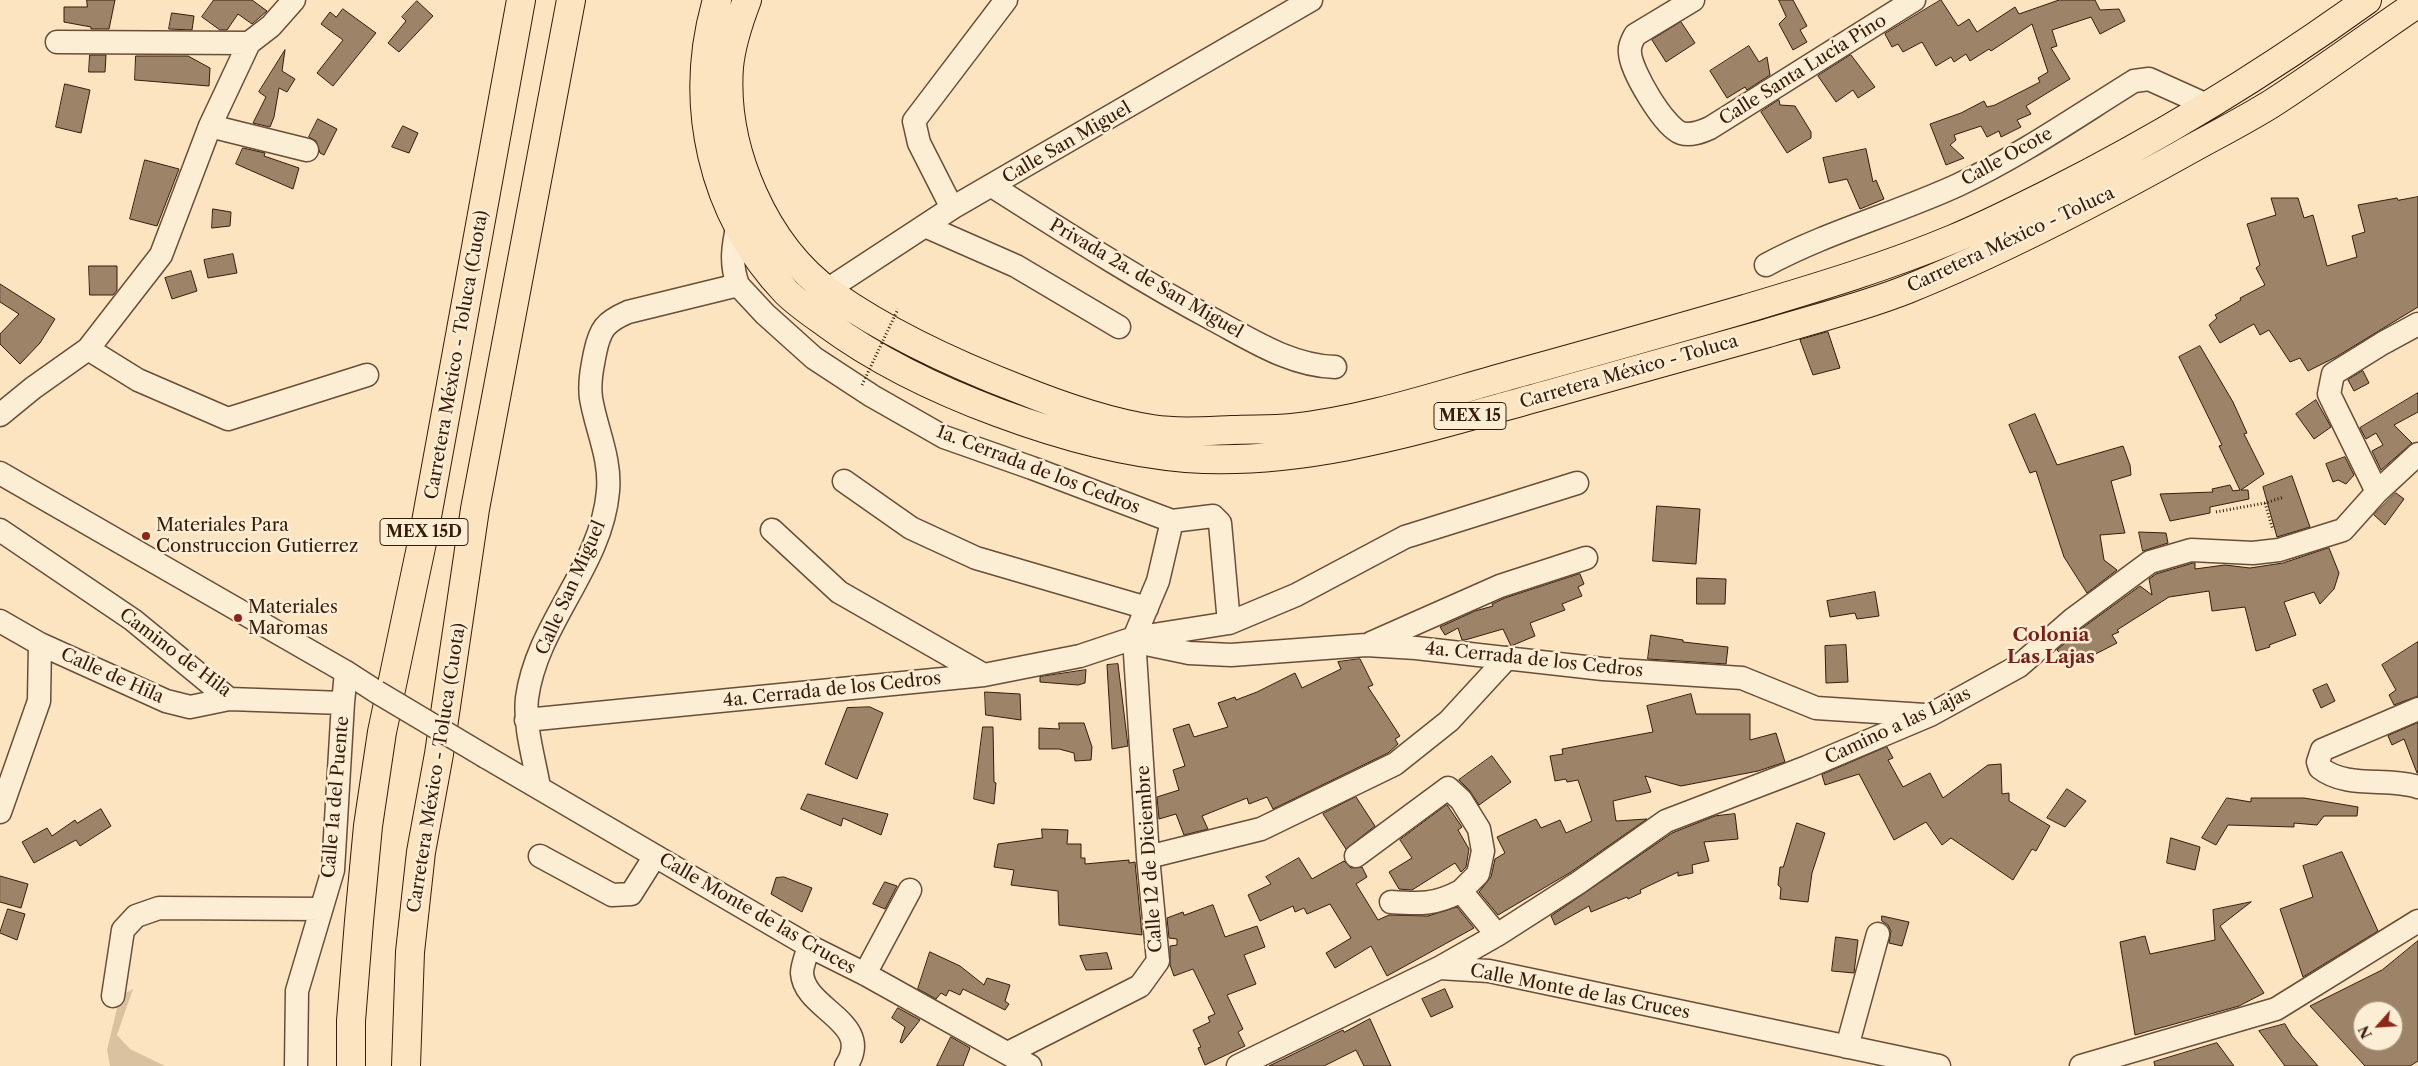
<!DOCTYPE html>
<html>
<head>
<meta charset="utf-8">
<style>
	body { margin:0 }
	#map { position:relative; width:2418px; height:1066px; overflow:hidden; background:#fbe4bf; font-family:"Libre Caslon Text",serif }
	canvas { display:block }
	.north { position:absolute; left:2353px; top:1001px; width:50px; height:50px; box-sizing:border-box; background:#fcedd5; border:1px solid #ad9984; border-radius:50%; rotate:244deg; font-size:14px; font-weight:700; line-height:20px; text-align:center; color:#371c0b }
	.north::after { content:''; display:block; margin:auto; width:18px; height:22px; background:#8f2418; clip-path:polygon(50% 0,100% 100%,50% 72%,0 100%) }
</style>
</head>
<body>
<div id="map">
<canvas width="2418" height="1066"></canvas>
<div class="north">N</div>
</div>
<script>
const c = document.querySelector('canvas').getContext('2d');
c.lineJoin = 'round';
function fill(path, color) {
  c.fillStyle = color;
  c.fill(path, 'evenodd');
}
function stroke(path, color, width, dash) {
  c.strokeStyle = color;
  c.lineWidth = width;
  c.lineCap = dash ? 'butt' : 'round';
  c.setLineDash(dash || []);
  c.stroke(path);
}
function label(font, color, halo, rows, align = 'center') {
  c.font = font + ' "Libre Caslon Text",serif';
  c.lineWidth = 5;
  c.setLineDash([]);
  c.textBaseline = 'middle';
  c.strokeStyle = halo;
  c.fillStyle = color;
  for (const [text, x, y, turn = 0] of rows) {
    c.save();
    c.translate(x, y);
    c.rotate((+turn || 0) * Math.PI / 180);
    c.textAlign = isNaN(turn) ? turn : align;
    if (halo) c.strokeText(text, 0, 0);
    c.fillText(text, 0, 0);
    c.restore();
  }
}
fill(new Path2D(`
	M 133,989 L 117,1035 L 130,1049 L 165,1066 L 110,1066 L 107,1050 L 120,996 Z`), '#dac2a0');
const building = new Path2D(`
	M 87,0 L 115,0 L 109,29 L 91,29 L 91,27 L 64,22 L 64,7 L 87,7 Z
	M 214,0 L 252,0 L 267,11 L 252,24 L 238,14 L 227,30 L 220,30 L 202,17 Z
	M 1779,0 L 1793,0 L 1807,26 L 1800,30 L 1807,42 L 1793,50 L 1779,24 L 1786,17 Z
	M 1941,0 L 1958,26 L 1969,19 L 1977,32 L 2015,7 L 2019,14 L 2059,0 L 2095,0 L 2100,10 L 2119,9 L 2125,21 L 2100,34 L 2091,17 L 2052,30 L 2057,46 L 2051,48 L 2070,79 L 2026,106 L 2031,114 L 2017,120 L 2021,127 L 2001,137 L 1999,131 L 1987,137 L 1981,126 L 1954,135 L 1956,140 L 1950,145 L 1964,158 L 1946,165 L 1930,124 L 1961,113 L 1984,101 L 1987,107 L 1995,105 L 2040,82 L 2038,78 L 2048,72 L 2032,24 L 1991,51 L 1989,49 L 1970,61 L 1966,54 L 1954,62 L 1951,57 L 1936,66 L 1922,42 L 1903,52 L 1898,44 L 1892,47 L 1885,34 Z
	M 417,1 L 433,16 L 399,52 L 388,43 L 406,21 L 402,17 Z
	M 343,9 L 376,33 L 333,86 L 317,73 L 343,40 L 321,24 L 330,12 L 336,17 Z
	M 172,13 L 194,16 L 192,30 L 169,29 Z
	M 1681,22 L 1695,43 L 1666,62 L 1652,40 Z
	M 1749,46 L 1759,62 L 1767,57 L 1770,75 L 1747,90 L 1745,87 L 1727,98 L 1710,71 Z
	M 285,50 L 282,71 L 295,79 L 287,92 L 279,88 L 274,117 L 270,127 L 253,123 L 266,97 L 259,92 Z
	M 90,55 L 106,55 L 105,72 L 89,72 Z
	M 1851,55 L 1875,87 L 1858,98 L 1853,90 L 1836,102 L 1818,76 Z
	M 136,56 L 188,56 L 210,68 L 209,86 L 135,80 Z
	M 65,84 L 90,90 L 81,133 L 56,127 Z
	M 1779,100 L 1780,105 L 1795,106 L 1811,132 L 1811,138 L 1787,153 L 1761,112 Z
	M 318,119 L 337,129 L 324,155 L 320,153 L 316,141 L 309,137 Z
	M 403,126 L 418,133 L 409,153 L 392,147 Z
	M 243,148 L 265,153 L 264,156 L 299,168 L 293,189 L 236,164 Z
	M 1866,149 L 1873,182 L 1876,180 L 1884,199 L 1860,209 L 1847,179 L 1829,183 L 1823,158 Z
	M 145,160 L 179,169 L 157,226 L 130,219 Z
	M 2418,197 L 2418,307 L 2336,357 L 2308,371 L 2300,358 L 2290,362 L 2269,330 L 2260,335 L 2254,324 L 2220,343 L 2209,325 L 2217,318 L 2215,315 L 2241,300 L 2240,298 L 2265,285 L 2256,268 L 2260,265 L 2247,224 L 2276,215 L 2271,198 L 2298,198 L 2304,218 L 2313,215 L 2327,266 L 2357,257 L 2352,236 L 2365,232 L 2358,205 L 2397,198 L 2398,200 Z
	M 213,209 L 231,212 L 230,226 L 212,228 Z
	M 233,254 L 237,273 L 208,278 L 204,260 Z
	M 89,266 L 117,266 L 117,290 L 113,295 L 90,295 Z
	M 191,271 L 197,291 L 172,299 L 165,278 Z
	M 0,284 L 55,319 L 40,343 L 20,364 L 0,344 L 0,334 L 19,314 L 0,302 Z
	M 1828,332 L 1840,368 L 1813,375 L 1800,340 Z
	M 2200,346 L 2233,402 L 2247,433 L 2244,434 L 2264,474 L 2241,490 L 2248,490 L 2249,499 L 2210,507 L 2210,513 L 2170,521 L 2160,494 L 2213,492 L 2212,489 L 2230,485 L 2233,491 L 2240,490 L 2219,446 L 2222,445 L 2179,357 Z
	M 2363,371 L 2369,383 L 2354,391 L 2348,380 Z
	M 2418,393 L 2418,412 L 2394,425 L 2412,443 L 2381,470 L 2372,451 L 2383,445 L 2376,433 L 2366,439 L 2360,428 Z
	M 2316,400 L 2331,427 L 2314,439 L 2296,414 Z
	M 2035,414 L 2057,465 L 2123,446 L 2130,465 L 2131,475 L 2111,481 L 2125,533 L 2100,535 L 2104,560 L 2117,570 L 2087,593 L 2064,557 L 2036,471 L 2030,473 L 2009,425 Z
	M 2345,457 L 2354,475 L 2346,484 L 2338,480 L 2333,482 L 2326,464 Z
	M 2292,476 L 2310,527 L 2277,537 L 2263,487 Z
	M 2396,493 L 2404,499 L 2385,525 L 2374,515 Z
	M 1657,506 L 1700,509 L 1696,564 L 1653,561 Z
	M 2139,532 L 2166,533 L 2168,543 L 2143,551 Z
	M 2329,548 L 2339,573 L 2334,589 L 2320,604 L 2314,592 L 2284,602 L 2296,635 L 2269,645 L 2270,647 L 2256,651 L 2245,607 L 2212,611 L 2209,591 L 2169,597 L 2117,630 L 2119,632 L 2112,635 L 2117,643 L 2080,662 L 2077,656 L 2067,662 L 2057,650 L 2081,629 L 2140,586 L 2152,595 L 2149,579 L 2156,574 L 2193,563 L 2195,563 L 2195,569 L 2225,565 L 2250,568 L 2283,563 Z
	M 1580,574 L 1584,584 L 1578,587 L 1582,596 L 1562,604 L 1565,610 L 1530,623 L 1535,636 L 1511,646 L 1503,629 L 1465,640 L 1462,640 L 1458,628 L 1445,635 L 1440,627 L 1475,611 L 1493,606 L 1492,604 L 1505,598 Z
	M 1697,578 L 1726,579 L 1725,604 L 1697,604 Z
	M 1875,592 L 1879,616 L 1857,619 L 1855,613 L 1830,617 L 1827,601 Z
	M 1651,635 L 1683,640 L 1683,642 L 1728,647 L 1726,664 L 1648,659 Z
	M 2418,642 L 2418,696 L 2394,705 L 2389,695 L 2396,690 L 2382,665 Z
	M 1846,645 L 1848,682 L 1826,683 L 1825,646 Z
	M 1360,659 L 1373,685 L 1368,687 L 1400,736 L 1395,739 L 1398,744 L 1388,753 L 1273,809 L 1267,797 L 1249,804 L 1247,798 L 1202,816 L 1208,829 L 1184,835 L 1176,814 L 1159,819 L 1157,797 L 1179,790 L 1173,770 L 1185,766 L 1173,729 L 1189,724 L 1194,737 L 1228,727 L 1218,703 L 1235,697 L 1236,700 L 1257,692 L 1295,673 L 1302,688 L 1341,669 L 1338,662 Z
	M 1118,664 L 1128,746 L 1112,749 L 1107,665 Z
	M 1086,670 L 1085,683 L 1078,685 L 1040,682 L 1040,677 Z
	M 2327,684 L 2335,701 L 2321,708 L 2313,690 Z
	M 985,692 L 1020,694 L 1021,720 L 986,715 Z
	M 1691,694 L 1696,714 L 1750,714 L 1750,740 L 1776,733 L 1785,762 L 1758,771 L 1681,786 L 1645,776 L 1651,792 L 1613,801 L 1616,821 L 1647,819 L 1571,872 L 1498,915 L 1479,892 L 1491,877 L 1495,859 L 1505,853 L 1497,837 L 1536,819 L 1541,828 L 1560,820 L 1566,833 L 1592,821 L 1578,780 L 1567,782 L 1566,779 L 1555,781 L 1550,756 L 1563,754 L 1562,749 L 1653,732 L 1647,706 Z
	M 870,707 L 883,713 L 857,779 L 825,764 L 847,708 Z
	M 1059,723 L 1084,723 L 1092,747 L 1091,760 L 1075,761 L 1074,753 L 1059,749 L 1039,749 L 1039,728 L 1059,729 Z
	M 2418,723 L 2418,773 L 2417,773 L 2404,739 L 2392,745 L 2388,736 Z
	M 983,727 L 993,727 L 994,782 L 996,783 L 994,804 L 974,799 Z
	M 1887,747 L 1893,758 L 1888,760 L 1903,787 L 1930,773 L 1943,798 L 1988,765 L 2001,764 L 2002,794 L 2009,793 L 2009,801 L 2050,826 L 2036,851 L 2032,849 L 2013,880 L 1951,838 L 1942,845 L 1926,822 L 1894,840 L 1859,774 L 1825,785 L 1822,775 Z
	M 1492,756 L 1511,782 L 1479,805 L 1470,791 L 1459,780 Z
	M 2067,789 L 2086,801 L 2065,827 L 2047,818 Z
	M 808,794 L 888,814 L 881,835 L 843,818 L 841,826 L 801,809 Z
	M 1356,797 L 1375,826 L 1346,849 L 1323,814 Z
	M 2227,798 L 2251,802 L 2251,798 L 2304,798 L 2358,807 L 2357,816 L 2324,816 L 2317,825 L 2294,823 L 2294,827 L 2228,825 L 2216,845 L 2202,838 Z
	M 1447,805 L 1462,827 L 1458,830 L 1469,849 L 1466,867 L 1461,872 L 1455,863 L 1412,890 L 1399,889 L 1389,872 L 1412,858 L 1400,840 Z
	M 101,809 L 111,826 L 80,846 L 76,840 L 34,863 L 22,842 L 47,828 L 52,836 L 75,820 L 77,823 Z
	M 1735,814 L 1738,839 L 1704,842 L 1709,861 L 1692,865 L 1693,873 L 1678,876 L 1678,872 L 1640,890 L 1641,893 L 1628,899 L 1627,897 L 1591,912 L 1589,906 L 1555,925 L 1551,916 L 1672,833 L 1715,816 Z
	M 1797,823 L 1825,833 L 1812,873 L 1808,902 L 1780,899 L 1781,888 L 1778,885 L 1780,867 L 1783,867 Z
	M 1042,829 L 1068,830 L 1067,844 L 1081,844 L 1081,858 L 1085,858 L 1085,864 L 1129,860 L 1129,863 L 1135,862 L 1142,935 L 1059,925 L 1058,891 L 1011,885 L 1014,870 L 994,867 L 998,844 L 1042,838 Z
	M 2171,838 L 2200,847 L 2195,870 L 2167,863 Z
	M 2342,852 L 2378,931 L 2303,977 L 2280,909 L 2313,897 L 2303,866 Z
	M 1299,858 L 1312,879 L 1344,861 L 1351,868 L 1362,867 L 1367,877 L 1356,884 L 1378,920 L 1389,915 L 1428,916 L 1457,907 L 1474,928 L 1387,976 L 1371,946 L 1335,968 L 1326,953 L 1351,938 L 1330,904 L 1307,914 L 1304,908 L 1295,912 L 1293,906 L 1260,921 L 1248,895 L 1271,884 L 1266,877 Z
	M 0,876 L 28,884 L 21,908 L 0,902 Z
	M 784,877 L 812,888 L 802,912 L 771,894 L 776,878 Z
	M 885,882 L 897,886 L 885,909 L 873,904 Z
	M 2251,902 L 2220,926 L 2264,993 L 2239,1006 L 2135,1035 L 2120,942 L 2145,936 L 2150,954 L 2215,940 L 2213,910 Z
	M 1213,905 L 1225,937 L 1257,926 L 1265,947 L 1244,955 L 1256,984 L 1227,995 L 1243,1029 L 1238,1032 L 1245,1046 L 1205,1065 L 1198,1048 L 1201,1047 L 1193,1030 L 1210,1022 L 1208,1017 L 1215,1014 L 1193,969 L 1174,976 L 1170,965 L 1170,946 L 1177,945 L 1177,939 L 1169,938 L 1167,918 L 1183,912 L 1184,915 Z
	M 8,909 L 25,914 L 17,940 L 0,933 Z
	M 1882,916 L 1909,922 L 1902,946 L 1889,943 L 1891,931 L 1888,925 L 1882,921 Z
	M 1836,937 L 1858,940 L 1854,973 L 1832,971 Z
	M 2418,941 L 2418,1061 L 2410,1066 L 2365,1066 L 2310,1006 L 2382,970 ZM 2363,1011 L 2393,1011 L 2393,1041 L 2363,1041 Z
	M 930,952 L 960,966 L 984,985 L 987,978 L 1010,985 L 1005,1001 L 1009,1004 L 1005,1010 L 963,989 L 960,995 L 949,990 L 946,996 L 941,993 L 936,999 L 918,989 Z
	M 1107,953 L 1112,969 L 1086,970 L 1080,956 Z
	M 1445,989 L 1453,1007 L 1431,1017 L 1422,999 Z
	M 898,1008 L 920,1020 L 902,1043 L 900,1042 L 905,1027 L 892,1018 Z
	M 1370,1019 L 1391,1066 L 1364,1066 L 1356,1050 L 1324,1066 L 1269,1066 L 1343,1030 L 1344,1032 Z
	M 2285,1024 L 2292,1036 L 2318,1066 L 2285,1066 L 2259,1031 Z
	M 951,1037 L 970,1048 L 963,1066 L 937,1066 Z
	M 2217,1043 L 2234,1066 L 2155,1066 L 2154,1062 Z`);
fill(building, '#9d8469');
stroke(building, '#371c0b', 1);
const minor = new Path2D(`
	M 1693,0 L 1635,35 C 1632,41 1629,46 1630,53 C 1631,71 1664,127 1681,133 C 1691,136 1701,132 1710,128 L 1914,0
	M 57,42 L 249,43
	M 210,126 L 307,150
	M 992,186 C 1066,233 1139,280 1216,321 C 1253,341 1292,366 1335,367
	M 952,208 L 919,143 L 914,121 L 1006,0
	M 925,226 L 1016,266 L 1119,327
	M 1766,265 C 1827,232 1895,214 1958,185 C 2020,156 2076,117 2134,81 L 2149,79 L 2209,106
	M 738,285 L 765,314 L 814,358 L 872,396 L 944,437 L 1032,468 L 1172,521 L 1213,516 L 1220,523 L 1229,623
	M 827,290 L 952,208 L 1311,0
	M 88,349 L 138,380 L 228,419 L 367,375
	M 0,415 L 33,388 L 88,349 L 161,255 L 210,126 L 249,43 L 271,26 L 294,0
	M 0,473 L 346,672 L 377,692
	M 844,481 L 911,528 L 976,558 L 1147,608
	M 2377,492 L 2329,394 L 2333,374 L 2383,343 L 2418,324
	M 0,530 L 133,620 L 229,699 L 343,703 L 346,672
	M 772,530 L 839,592 L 984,675
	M 0,621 L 40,644 L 166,701 L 190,707 L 229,699
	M 1135,638 L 1146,644 L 1189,653 L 1231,655 L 1366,645 L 1416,648 L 1603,669 L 1742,678 L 1816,708 L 1925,715
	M 1371,643 L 1500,586 L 1586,558
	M 2418,709 L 2322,750 L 2318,762 L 2320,768 C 2347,789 2387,777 2418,787
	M 526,720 L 984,675 L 1080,656 L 1134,638 L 1229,623 L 1296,595 L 1405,537 L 1577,483
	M 486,757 L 809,946 L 865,974 L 1030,1066
	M 539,787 C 534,758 524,727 527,698 C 537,623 602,566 608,491 C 611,458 596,429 591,398 C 589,383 592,368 595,353 C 600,329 605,322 628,312 L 738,285 C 730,263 733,246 738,223
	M 0,812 L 39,701 L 40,644
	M 540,856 L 612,895 L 631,894 L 655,856
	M 1356,856 L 1448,788 L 1461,800 L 1479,829 L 1483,851 L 1478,874 L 1461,891
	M 1148,857 L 1261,829 L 1395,764 L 1449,721 L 1507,658
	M 1391,902 C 1420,904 1435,905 1461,891 L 1497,935
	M 809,946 C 807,954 802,965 802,973 C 804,1010 875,1022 846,1066
	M 1439,968 L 1497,935 L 1578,883 L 1666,821 L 1807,767 L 1930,715 L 2019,666 L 2073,619 L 2150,562 L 2191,550 L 2253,553 L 2279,550 L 2343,530 L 2377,492 L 2418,454
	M 865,974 L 910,890
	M 113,996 L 123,930 L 136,916 L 159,908 L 321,909
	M 1847,1047 L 1878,934
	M 1008,1053 L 1140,986 L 1158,961 L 1148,857 L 1134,638 L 1158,581 L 1172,521
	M 296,1066 L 297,991 L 333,870 L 343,703
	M 1238,1066 L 1439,968 L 1489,971 L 1939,1066
	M 2081,1066 L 2276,1009 L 2418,921`);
const major = new Path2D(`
	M 717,0 C 687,103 711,213 786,292 C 798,304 813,314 827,324 C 918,391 1074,449 1186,458 C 1309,467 1429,427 1546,395 C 1620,375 1694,354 1768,333 C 1814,319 1863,307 1908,289 C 2000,252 2092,204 2180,155 C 2210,138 2242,122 2271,104 C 2321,72 2369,36 2418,3
	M 747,0 C 739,21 731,45 729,67 C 723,150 765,246 832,294 C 889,334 954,364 1019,389 C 1061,406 1107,422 1152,429 C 1179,433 1205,431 1232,430 C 1252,429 1272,430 1292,428 C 1367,420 1442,394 1515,374 C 1592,353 1669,331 1745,309 C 1815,288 1886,267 1953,239 C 1987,225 2020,208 2052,192 C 2163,136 2267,72 2367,0`);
const highway = new Path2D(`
	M 351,1066 L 351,1021 L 359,921 L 368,826 L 382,732 L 424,533 L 521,0
	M 406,1066 L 410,952 L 421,852 L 439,754 L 475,509 L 571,0`);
stroke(minor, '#684e38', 25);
stroke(major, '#371c0b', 30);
stroke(highway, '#371c0b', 30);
stroke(new Path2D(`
	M 2265,503 L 2273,530
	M 2216,512 L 2265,503 L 2284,497`), '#371c0b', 3, [1, 2.5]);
stroke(minor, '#fcedd5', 22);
stroke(major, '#fbe4bf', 28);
stroke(highway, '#fbe4bf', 28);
const minorBridge = new Path2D(`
	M 377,692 L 486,757`);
stroke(minorBridge, '#684e38', 25, []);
stroke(new Path2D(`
	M 862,385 L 898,309`), '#371c0b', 3, [1, 2.5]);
stroke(minorBridge, '#fcedd5', 22);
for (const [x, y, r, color] of [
	[146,536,5,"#8f2418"],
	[238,618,5,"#8f2418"]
]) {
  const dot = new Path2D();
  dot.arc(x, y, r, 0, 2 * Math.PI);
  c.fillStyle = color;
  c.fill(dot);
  stroke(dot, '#fcedd5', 2);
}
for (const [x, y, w] of [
	[1470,416,72],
	[424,532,88]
]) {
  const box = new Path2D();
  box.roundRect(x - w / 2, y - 13.5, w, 27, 4);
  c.fillStyle = '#fcedd5';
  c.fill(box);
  stroke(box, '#371c0b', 1);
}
label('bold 16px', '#371c0b', null, [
	["MEX 15",1470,416],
	["MEX 15D",424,532]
]);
label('18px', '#371c0b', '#fcedd5', [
	["Calle Santa Lucía Pino",1803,70,-32],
	["Calle San Miguel",1067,143,-30],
	["Calle Ocote",2007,157,-29],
	["Carretera México - Toluca",2011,240,-25],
	["Privada 2a. de San Miguel",1146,279,30],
	["Carretera México - Toluca (Cuota)",457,355,-80],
	["Carretera México - Toluca",1629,372,-16],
	["1a. Cerrada de los Cedros",1038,470,21],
	["Calle San Miguel",571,588,-66],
	["Camino de Hila",175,653,37],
	["4a. Cerrada de los Cedros",1534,660,6],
	["Calle de Hila",112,676,24],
	["4a. Cerrada de los Cedros",832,690,-6],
	["Camino a las Lajas",1898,726,-25],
	["Carretera México - Toluca (Cuota)",437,768,-81],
	["Calle 1a del Puente",336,797,-85],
	["Calle 12 de Diciembre",1150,859,-94],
	["Calle Monte de las Cruces",757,914,30],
	["Calle Monte de las Cruces",1580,992,11]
]);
label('18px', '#371c0b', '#fcedd5', [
	["Materiales Para",156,526],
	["Construccion Gutierrez",156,547],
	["Materiales",248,608],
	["Maromas",248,629]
], 'left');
label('bold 19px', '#7a1f14', '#fcedd5', [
	["Colonia",2051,636],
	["Las Lajas",2051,658]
]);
</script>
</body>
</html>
